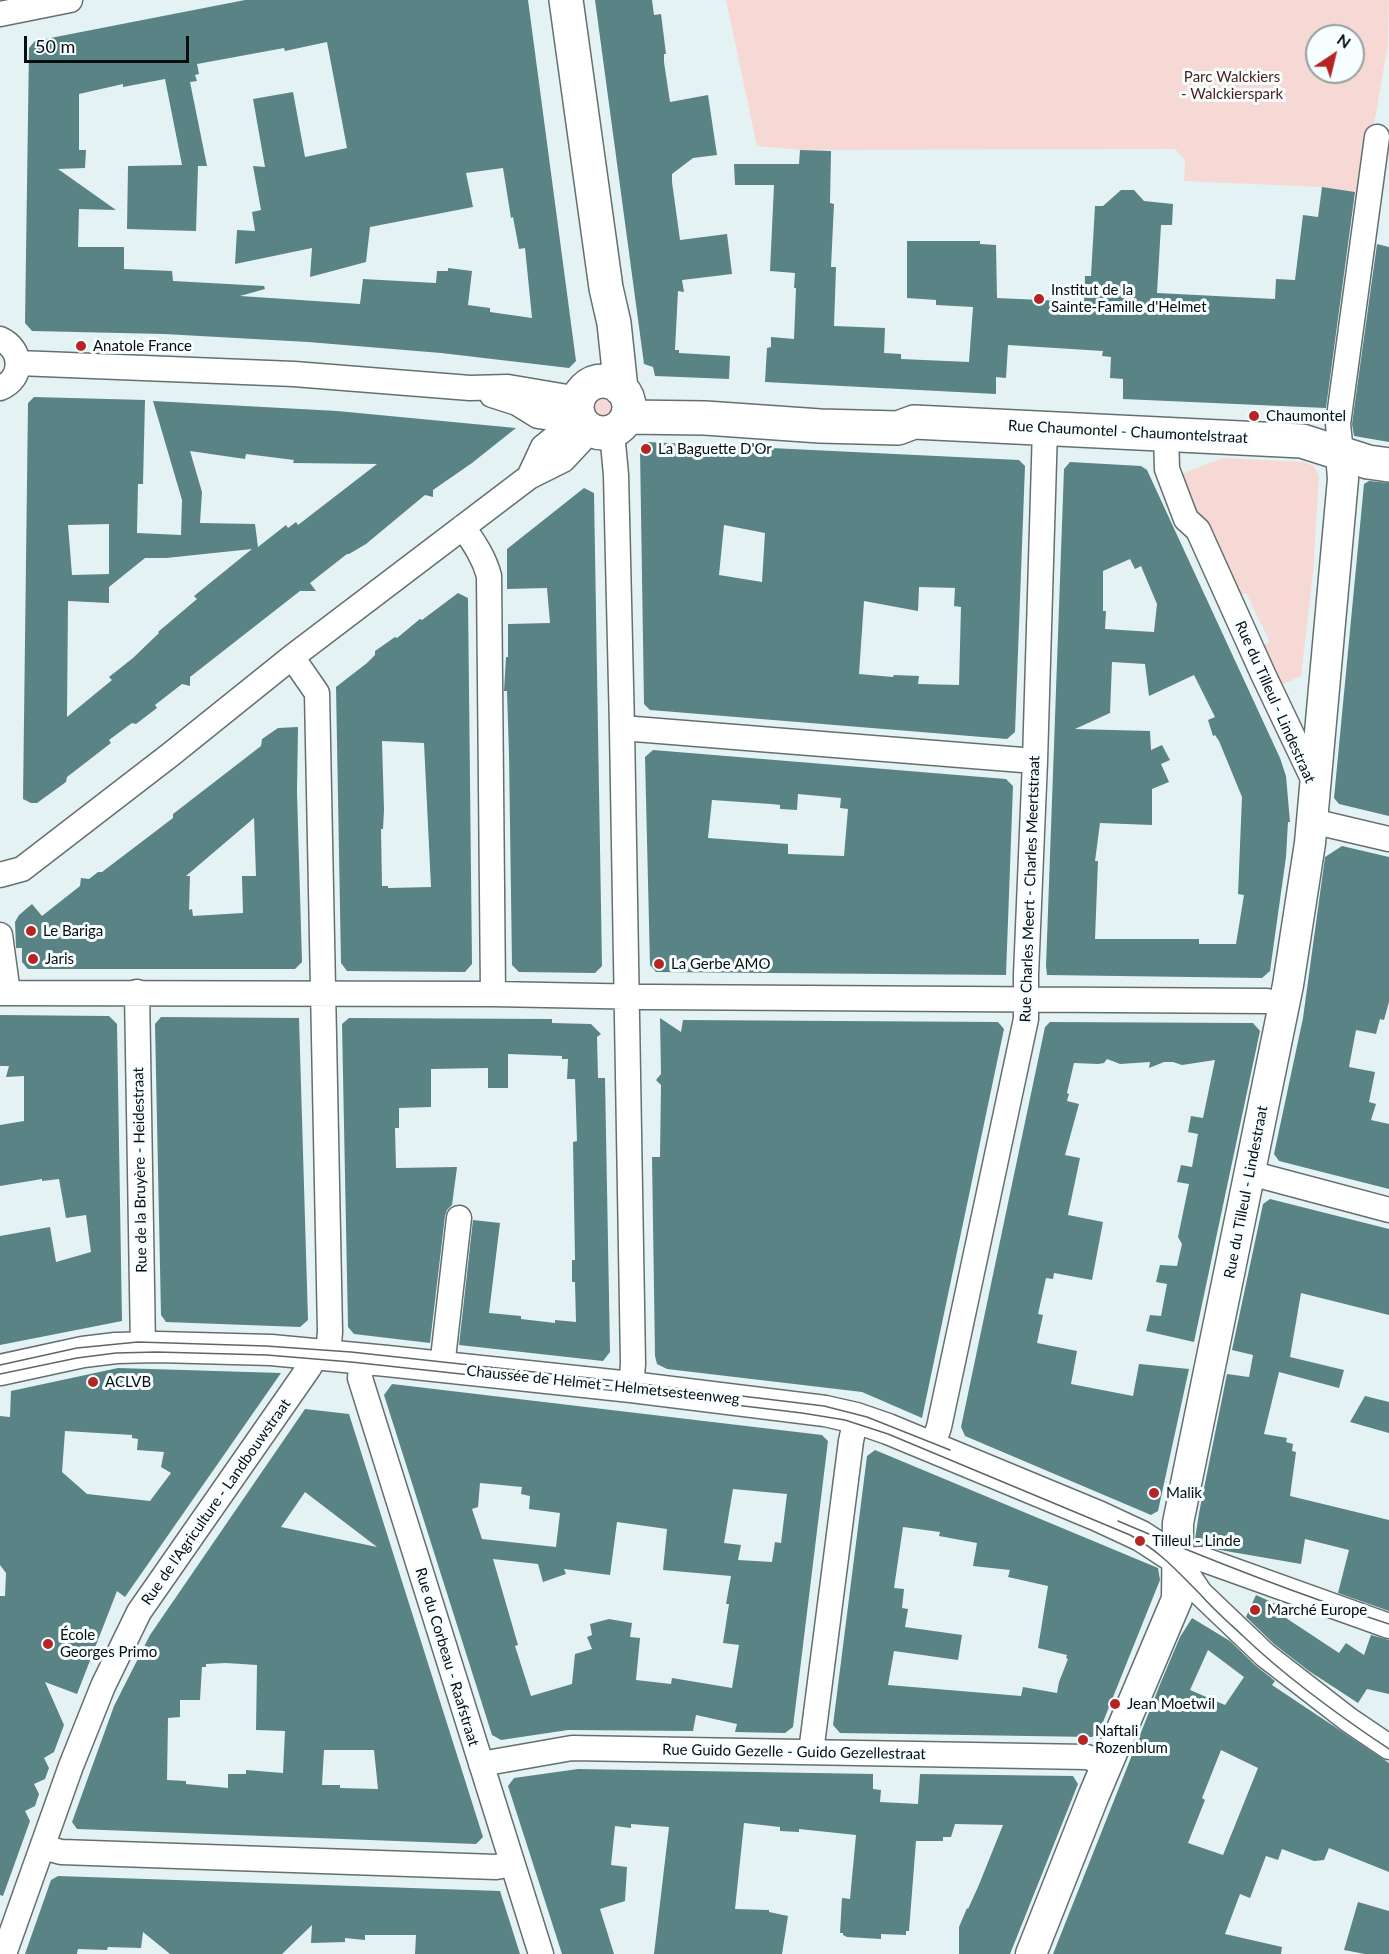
<!DOCTYPE html>
<html>
<head>
<meta charset="utf-8">
<style>
	body { margin:0 }
	#map { position:relative; width:1389px; height:1954px; overflow:hidden; background:#e5f2f3; font-family:Lato,sans-serif }
	canvas { display:block }
	.north { position:absolute; left:1305px; top:24px; width:60px; height:60px; box-sizing:border-box; background:#f6feff; border:2px solid #979e9e; border-radius:50%; rotate:35deg; font-size:16px; font-weight:700; line-height:24px; text-align:center; color:#090d0d }
	.north::after { content:''; display:block; margin:auto; width:21px; height:27px; background:#b42523; clip-path:polygon(50% 0,100% 100%,50% 72%,0 100%) }
	.scale { position:absolute; left:24px; top:36px; width:165px; height:27px; box-sizing:border-box; border:3px solid #090d0d; border-top:0; padding-left:8px; font-size:18px; line-height:21px; white-space:nowrap; color:#090d0d; -webkit-text-stroke:4px #f6feff; paint-order:stroke }
</style>
</head>
<body>
<div id="map">
<canvas width="1389" height="1954"></canvas>
<div class="north">N</div>
<div class="scale">50 m</div>
</div>
<script>
const c = document.querySelector('canvas').getContext('2d');
c.lineJoin = 'round';
function fill(path, color) {
  c.fillStyle = color;
  c.fill(path, 'evenodd');
}
function stroke(path, color, width, dash) {
  c.strokeStyle = color;
  c.lineWidth = width;
  c.lineCap = dash ? 'butt' : 'round';
  c.setLineDash(dash || []);
  c.stroke(path);
}
function label(font, color, halo, rows, align = 'center') {
  c.font = font + ' Lato,sans-serif';
  c.lineWidth = 6;
  c.setLineDash([]);
  c.textBaseline = 'middle';
  c.strokeStyle = halo;
  c.fillStyle = color;
  for (const [text, x, y, turn = 0] of rows) {
    c.save();
    c.translate(x, y);
    c.rotate((+turn || 0) * Math.PI / 180);
    c.textAlign = isNaN(turn) ? turn : align;
    if (halo) c.strokeText(text, 0, 0);
    c.fillText(text, 0, 0);
    c.restore();
  }
}
fill(new Path2D(`
	M 726,0 L 1389,0 L 1388,44 L 1362,193 L 1322,187 L 1184,181 L 1185,160 L 1175,149 L 800,150 L 757,146 ZM 1317,36 L 1353,36 L 1353,72 L 1317,72 Z
	M592 408a12 12 0 1 1 24 0a12 12 0 1 1-24 0Z
	M 1223,458 L 1304,462 L 1314,466 L 1319,477 L 1313,573 L 1301,676 L 1277,687 L 1259,647 L 1270,642 L 1246,593 L 1236,597 L 1179,475 Z`), '#f6d9d5');
fill(new Path2D(`
	M 245,0 L 528,0 L 576,361 L 569,368 L 441,353 L 308,342 L 164,334 L 32,331 L 25,323 L 29,48 L 35,41 ZM 327,42 L 347,148 L 305,157 L 293,92 L 253,99 L 265,167 L 253,166 L 261,210 L 252,212 L 255,231 L 237,230 L 235,264 L 312,248 L 310,277 L 366,262 L 370,227 L 473,207 L 466,173 L 503,168 L 511,218 L 513,217 L 519,249 L 525,248 L 532,318 L 490,312 L 490,308 L 468,305 L 472,271 L 448,268 L 448,271 L 437,271 L 436,283 L 363,279 L 360,304 L 240,296 L 265,289 L 264,286 L 173,281 L 172,271 L 124,269 L 124,247 L 78,247 L 79,209 L 116,210 L 58,169 L 85,168 L 86,150 L 79,150 L 79,94 L 123,84 L 123,87 L 165,79 L 182,165 L 128,166 L 127,229 L 196,231 L 198,166 L 207,166 L 190,82 L 197,81 L 195,75 L 199,74 L 197,64 L 284,48 L 285,51 Z
	M 595,0 L 652,0 L 654,15 L 661,14 L 666,54 L 664,54 L 664,62 L 670,102 L 708,95 L 717,155 L 693,158 L 672,174 L 672,182 L 680,240 L 727,234 L 732,274 L 682,280 L 684,292 L 678,291 L 675,350 L 679,350 L 679,353 L 730,356 L 729,379 L 655,376 L 653,367 L 644,364 Z
	M 800,150 L 831,151 L 830,203 L 834,204 L 831,267 L 836,267 L 834,326 L 885,328 L 884,353 L 901,354 L 901,359 L 969,362 L 973,307 L 936,305 L 936,300 L 907,298 L 907,241 L 980,241 L 980,244 L 996,245 L 997,298 L 1084,302 L 1085,276 L 1091,276 L 1095,206 L 1103,206 L 1121,190 L 1134,190 L 1144,201 L 1173,204 L 1172,225 L 1161,225 L 1157,293 L 1275,299 L 1276,279 L 1295,280 L 1303,215 L 1318,217 L 1322,187 L 1355,192 L 1326,408 L 1123,399 L 1123,379 L 1110,378 L 1111,357 L 1102,356 L 1103,351 L 1008,345 L 1006,378 L 996,377 L 996,394 L 765,382 L 767,348 L 771,347 L 771,337 L 794,339 L 796,288 L 794,288 L 795,273 L 770,271 L 774,185 L 735,185 L 734,164 L 799,164 Z
	M 1377,244 L 1389,247 L 1389,442 L 1354,436 L 1352,424 Z
	M 34,397 L 145,400 L 143,484 L 138,484 L 137,533 L 181,535 L 182,500 L 153,401 L 337,411 L 516,428 L 472,463 L 433,490 L 433,497 L 425,495 L 366,544 L 349,554 L 347,554 L 310,583 L 316,591 L 300,591 L 190,677 L 190,686 L 182,684 L 155,705 L 157,708 L 140,721 L 136,724 L 132,723 L 109,740 L 111,743 L 67,777 L 66,782 L 37,803 L 31,803 L 23,799 L 28,403 ZM 190,451 L 245,459 L 246,454 L 294,460 L 293,463 L 377,464 L 298,525 L 296,522 L 288,528 L 286,525 L 258,547 L 255,524 L 200,523 L 202,492 ZM 109,524 L 109,574 L 72,575 L 68,525 ZM 252,549 L 194,596 L 197,599 L 158,632 L 159,633 L 133,658 L 109,677 L 112,680 L 67,717 L 68,601 L 109,603 L 109,587 L 145,558 L 166,558 Z
	M 647,442 L 1019,460 L 1025,466 L 1015,732 L 1007,739 L 650,710 L 644,704 L 640,449 ZM 724,525 L 765,533 L 762,582 L 719,575 ZM 919,587 L 955,588 L 954,606 L 961,607 L 959,685 L 918,684 L 919,676 L 894,675 L 893,677 L 859,674 L 864,601 L 918,611 Z
	M 1070,462 L 1141,466 L 1147,470 L 1280,758 L 1286,776 L 1290,822 L 1288,822 L 1286,857 L 1270,971 L 1262,978 L 1047,975 L 1046,966 L 1064,469 ZM 1130,559 L 1135,569 L 1141,566 L 1157,604 L 1154,632 L 1105,629 L 1106,611 L 1103,611 L 1103,571 ZM 1112,662 L 1145,664 L 1149,696 L 1194,675 L 1215,717 L 1208,720 L 1213,736 L 1215,735 L 1219,741 L 1242,797 L 1238,894 L 1244,895 L 1236,944 L 1199,944 L 1199,939 L 1095,939 L 1098,861 L 1095,861 L 1100,823 L 1152,825 L 1152,789 L 1169,782 L 1161,764 L 1170,760 L 1162,745 L 1151,750 L 1150,731 L 1075,729 L 1110,713 Z
	M 1369,481 L 1389,483 L 1389,816 L 1339,804 L 1334,798 L 1364,484 Z
	M 584,488 L 594,493 L 602,966 L 595,973 L 519,972 L 512,965 L 509,754 L 507,691 L 504,691 L 506,657 L 508,657 L 508,624 L 550,623 L 547,588 L 507,589 L 507,549 Z
	M 458,593 L 468,598 L 472,964 L 465,972 L 347,971 L 341,963 L 336,687 L 367,663 L 375,655 L 375,651 L 395,637 L 397,638 L 420,619 L 422,620 ZM 382,741 L 424,743 L 431,887 L 388,888 L 388,886 L 382,886 L 381,829 L 383,829 L 384,810 Z
	M 298,727 L 297,792 L 302,962 L 295,969 L 28,969 L 22,962 L 22,948 L 16,948 L 15,922 L 19,915 L 32,904 L 42,916 L 80,886 L 81,878 L 89,879 L 98,872 L 102,872 L 173,818 L 173,814 L 261,746 L 262,739 L 278,728 ZM 254,818 L 256,876 L 242,876 L 243,913 L 193,916 L 192,909 L 189,910 L 190,876 L 186,876 Z
	M 653,750 L 1006,779 L 1013,786 L 1006,975 L 656,972 L 650,965 L 645,757 ZM 798,794 L 841,798 L 840,808 L 848,809 L 844,856 L 788,854 L 788,844 L 708,838 L 712,800 L 771,804 L 780,805 L 780,809 L 797,810 Z
	M 1342,846 L 1389,857 L 1389,1002 L 1384,1020 L 1380,1019 L 1376,1034 L 1356,1030 L 1349,1067 L 1375,1072 L 1369,1102 L 1376,1104 L 1371,1120 L 1389,1124 L 1389,1189 L 1279,1161 L 1274,1154 L 1303,1018 L 1325,857 Z
	M 0,1015 L 109,1016 L 117,1024 L 122,1321 L 0,1345 L 0,1236 L 50,1227 L 56,1262 L 91,1252 L 86,1215 L 66,1218 L 59,1179 L 42,1181 L 42,1179 L 0,1186 L 0,1125 L 24,1121 L 24,1076 L 6,1077 L 9,1066 L 0,1066 Z
	M 161,1017 L 299,1018 L 308,1320 L 300,1327 L 166,1322 L 161,1315 L 155,1024 Z
	M 349,1018 L 552,1019 L 552,1023 L 591,1024 L 601,1034 L 597,1037 L 598,1078 L 605,1078 L 610,1352 L 603,1361 L 459,1345 L 473,1220 L 500,1223 L 489,1313 L 521,1316 L 521,1319 L 555,1323 L 555,1320 L 576,1322 L 575,1282 L 572,1282 L 572,1260 L 575,1260 L 573,1142 L 577,1141 L 575,1079 L 567,1079 L 568,1059 L 562,1059 L 562,1056 L 508,1054 L 508,1088 L 488,1088 L 488,1068 L 431,1069 L 431,1107 L 399,1108 L 399,1128 L 395,1128 L 396,1168 L 457,1167 L 452,1205 L 447,1210 L 445,1216 L 430,1343 L 354,1334 L 348,1327 L 342,1024 Z
	M 660,1018 L 681,1032 L 683,1020 L 998,1022 L 1004,1029 L 922,1418 L 862,1392 L 667,1369 L 657,1364 L 655,1356 L 652,1157 L 660,1157 L 661,1085 L 656,1080 L 661,1074 Z
	M 1050,1022 L 1253,1023 L 1260,1031 L 1194,1342 L 1146,1331 L 1150,1315 L 1161,1316 L 1167,1284 L 1156,1282 L 1160,1265 L 1177,1266 L 1182,1244 L 1178,1237 L 1189,1184 L 1177,1182 L 1181,1165 L 1192,1167 L 1198,1134 L 1188,1132 L 1191,1116 L 1203,1118 L 1215,1060 L 1182,1065 L 1173,1062 L 1164,1062 L 1149,1068 L 1150,1062 L 1120,1064 L 1107,1059 L 1104,1063 L 1098,1064 L 1074,1063 L 1067,1093 L 1069,1094 L 1067,1101 L 1079,1104 L 1065,1155 L 1080,1158 L 1068,1215 L 1103,1222 L 1092,1280 L 1054,1273 L 1053,1279 L 1046,1278 L 1038,1314 L 1043,1315 L 1037,1343 L 1077,1351 L 1071,1384 L 1133,1396 L 1139,1364 L 1189,1369 L 1158,1511 L 1151,1515 L 965,1436 L 961,1427 L 1045,1027 Z
	M 1270,1199 L 1389,1229 L 1389,1315 L 1301,1293 L 1290,1357 L 1344,1370 L 1339,1388 L 1279,1372 L 1264,1434 L 1287,1438 L 1286,1442 L 1293,1444 L 1292,1451 L 1296,1452 L 1290,1496 L 1389,1520 L 1389,1611 L 1338,1593 L 1349,1550 L 1305,1539 L 1301,1564 L 1220,1550 L 1199,1545 L 1195,1539 L 1199,1513 L 1227,1374 L 1249,1377 L 1253,1355 L 1232,1350 L 1263,1204 Z
	M 118,1368 L 281,1373 L 125,1597 L 117,1591 L 77,1694 L 45,1682 L 64,1725 L 54,1752 L 44,1758 L 49,1768 L 45,1779 L 34,1784 L 39,1794 L 35,1806 L 25,1811 L 30,1821 L 3,1896 L 0,1895 L 0,1596 L 5,1596 L 6,1573 L 0,1565 L 0,1416 L 10,1417 L 11,1391 ZM 65,1431 L 132,1435 L 132,1438 L 138,1439 L 137,1450 L 164,1452 L 161,1467 L 171,1473 L 150,1501 L 87,1494 L 62,1472 Z
	M 392,1384 L 822,1435 L 828,1441 L 793,1727 L 785,1733 L 735,1732 L 737,1724 L 696,1715 L 693,1731 L 568,1730 L 501,1740 L 492,1735 L 384,1395 ZM 480,1483 L 522,1487 L 521,1494 L 530,1496 L 529,1509 L 560,1513 L 556,1547 L 482,1539 L 472,1509 L 478,1507 ZM 733,1489 L 787,1494 L 781,1543 L 775,1542 L 772,1562 L 738,1560 L 741,1545 L 724,1543 ZM 617,1522 L 667,1529 L 663,1570 L 731,1576 L 726,1604 L 729,1604 L 723,1643 L 739,1645 L 732,1688 L 672,1678 L 671,1684 L 636,1680 L 640,1638 L 630,1637 L 632,1623 L 609,1619 L 590,1624 L 592,1635 L 587,1637 L 592,1649 L 575,1654 L 572,1684 L 531,1696 L 515,1646 L 518,1645 L 493,1559 L 538,1564 L 543,1582 L 566,1574 L 564,1569 L 610,1575 Z
	M 1365,1396 L 1389,1402 L 1389,1433 L 1350,1422 Z
	M 305,1409 L 349,1414 L 483,1837 L 476,1844 L 77,1829 L 72,1822 L 114,1706 L 150,1635 ZM 305,1492 L 377,1547 L 281,1527 ZM 226,1663 L 257,1665 L 256,1730 L 285,1731 L 283,1773 L 246,1770 L 246,1774 L 228,1774 L 228,1788 L 186,1784 L 186,1781 L 167,1780 L 168,1718 L 180,1717 L 180,1700 L 200,1700 L 202,1667 L 206,1667 L 206,1664 ZM 324,1750 L 374,1750 L 378,1789 L 340,1788 L 340,1785 L 322,1785 Z
	M 875,1450 L 1158,1568 L 1160,1580 L 1099,1732 L 1092,1737 L 840,1733 L 833,1725 L 867,1456 ZM 903,1527 L 940,1532 L 939,1536 L 977,1543 L 973,1566 L 1010,1570 L 1008,1577 L 1048,1586 L 1038,1648 L 1067,1655 L 1066,1658 L 1068,1659 L 1059,1682 L 1057,1693 L 1023,1687 L 1021,1696 L 888,1685 L 894,1651 L 958,1660 L 962,1635 L 905,1627 L 908,1609 L 902,1608 L 904,1589 L 894,1588 Z
	M 1256,1595 L 1291,1611 L 1286,1618 L 1339,1653 L 1346,1643 L 1364,1655 L 1371,1635 L 1389,1640 L 1389,1694 L 1367,1689 L 1358,1703 L 1309,1671 L 1274,1644 L 1246,1617 Z
	M 1192,1618 L 1230,1641 L 1255,1665 L 1275,1681 L 1272,1685 L 1389,1763 L 1389,1872 L 1329,1848 L 1324,1860 L 1314,1861 L 1282,1849 L 1278,1860 L 1266,1856 L 1250,1898 L 1240,1894 L 1225,1934 L 1282,1947 L 1281,1954 L 1053,1954 L 1161,1682 L 1180,1637 ZM 1208,1650 L 1244,1677 L 1225,1705 L 1190,1690 ZM 1221,1750 L 1258,1768 L 1223,1855 L 1188,1843 L 1205,1800 L 1202,1798 Z
	M 578,1769 L 873,1774 L 873,1789 L 881,1790 L 880,1802 L 918,1804 L 920,1774 L 1073,1776 L 1078,1784 L 1010,1954 L 959,1954 L 959,1927 L 967,1908 L 968,1909 L 978,1887 L 1003,1825 L 955,1824 L 951,1837 L 943,1837 L 943,1841 L 916,1841 L 909,1931 L 906,1931 L 906,1935 L 881,1934 L 881,1939 L 847,1937 L 843,1935 L 843,1933 L 840,1933 L 842,1898 L 850,1899 L 856,1835 L 799,1829 L 799,1832 L 780,1831 L 780,1827 L 744,1823 L 735,1909 L 769,1910 L 769,1912 L 788,1916 L 782,1954 L 654,1954 L 669,1827 L 631,1824 L 631,1828 L 615,1826 L 611,1865 L 627,1867 L 625,1901 L 600,1909 L 614,1954 L 562,1954 L 508,1786 L 514,1778 Z
	M 58,1876 L 500,1891 L 520,1954 L 415,1954 L 416,1935 L 365,1935 L 365,1940 L 345,1938 L 345,1942 L 311,1943 L 312,1925 L 282,1954 L 170,1954 L 143,1932 L 141,1948 L 108,1947 L 107,1950 L 78,1949 L 77,1954 L 25,1954 L 51,1880 Z
	M 1358,1902 L 1389,1911 L 1389,1954 L 1365,1954 L 1344,1950 Z`), '#5a8386');
const minor = new Path2D(`
	M 0,14 L 70,0
	M 0,339 C 23,349 24,379 0,388
	M 18,363 L 294,374 L 470,388 L 508,387 L 579,399
	M 492,395 L 517,403 L 538,416 L 558,419 L 578,414
	M 612,432 L 616,475 L 622,728 L 633,1364 L 631,1387
	M 1166,434 L 1167,469 L 1186,519 L 1198,530 L 1263,674 L 1315,783
	M 1341,453 L 1338,424 L 1377,137
	M 529,477 L 543,447 L 580,417
	M 463,527 C 474,543 484,557 489,576 L 493,994
	M 292,657 L 317,693 L 330,1332 L 328,1355
	M 622,728 L 1035,761
	M 1312,821 L 1389,839
	M 0,875 L 22,869 L 170,755 L 292,657 L 529,477 L 563,460 L 591,430
	M 0,935 L 8,993
	M 137,992 L 143,1347
	M 0,993 L 493,994 L 651,997 L 1267,1001 L 1284,1006
	M 1250,1173 L 1389,1210
	M 362,1358 L 360,1378 L 541,1954
	M 442,1367 L 459,1218
	M 932,1447 L 939,1427 L 1026,1019 L 1026,975 L 1035,761 L 1045,428
	M 1178,1560 L 1200,1593 L 1265,1655 L 1349,1720 L 1389,1747
	M 1178,1560 L 1202,1559 L 1389,1626
	M 811,1752 L 851,1441 L 856,1418
	M 481,1764 L 572,1748 L 1087,1757 L 1107,1764
	M 43,1847 L 61,1852 L 496,1867 L 512,1864
	M 4,1954 L 71,1766 L 103,1686 L 139,1612 L 306,1372 L 310,1366 L 311,1353`);
const tertiary = new Path2D(`
	M 0,1370 L 83,1352 L 116,1348 L 158,1347 L 271,1350 L 387,1361 L 631,1387 L 825,1411 L 856,1418 L 888,1429 L 1098,1516 L 1141,1536 L 1178,1560
	M 1031,1954 L 1094,1795 L 1177,1599 L 1178,1523 L 1288,985 L 1310,843 L 1343,479 L 1341,453`);
const secondary = new Path2D(`
	M 566,0 L 606,288 L 614,323 L 621,389
	M577 407a26 26 0 1 1 52 0a26 26 0 1 1-52 0Z
	M 627,417 L 705,418 L 820,426 L 898,428 L 914,422 L 1302,441 L 1368,462 L 1389,465`);
stroke(minor, '#647070', 27);
stroke(tertiary, '#647070', 33);
stroke(secondary, '#647070', 36);
stroke(minor, '#fff', 24);
stroke(tertiary, '#fff', 30);
stroke(secondary, '#fff', 33);
stroke(new Path2D(`
	M 0,1365 L 77,1348 L 138,1342 L 266,1346 L 351,1352 L 626,1382 L 824,1406 L 867,1417 L 950,1450
	M 0,1374 L 77,1358 L 116,1353 L 157,1352 L 267,1355 L 351,1362 L 627,1392 L 802,1413 L 845,1420 L 888,1434 L 1130,1535 C 1161,1552 1176,1570 1200,1594 C 1213,1609 1228,1622 1243,1636 C 1287,1678 1338,1715 1389,1749
	M 1118,1521 C 1207,1559 1297,1594 1389,1624`), '#5e6666', 1.5);
for (const [x, y, r, color] of [
	[1039,299,6,"#b42523"],
	[81,346,6,"#b42523"],
	[1254,416,6,"#b42523"],
	[646,449,6,"#b42523"],
	[31,931,6,"#b42523"],
	[33,959,6,"#b42523"],
	[659,964,6,"#b42523"],
	[93,1382,6,"#b42523"],
	[1154,1493,6,"#b42523"],
	[1140,1541,6,"#b42523"],
	[1255,1610,6,"#b42523"],
	[48,1644,6,"#b42523"],
	[1115,1704,6,"#b42523"],
	[1083,1740,6,"#b42523"]
]) {
  const dot = new Path2D();
  dot.arc(x, y, r, 0, 2 * Math.PI);
  c.fillStyle = color;
  c.fill(dot);
  stroke(dot, '#f6feff', 2);
}
label('15px', '#4e1d19', '#f6feff', [
	["Parc Walckiers",1232,77],
	["- Walckierspark",1232,94]
]);
label('15px', '#090d0d', '#f6feff', [
	["Institut de la",1051,290],
	["Sainte-Famille d'Helmet",1051,307],
	["Anatole France",93,346],
	["Chaumontel",1266,416],
	["La Baguette D'Or",658,449],
	["Le Bariga",43,931],
	["Jaris",45,959],
	["La Gerbe AMO",671,964],
	["ACLVB",105,1382],
	["Malik",1166,1493],
	["Tilleul - Linde",1152,1541],
	["Marché Europe",1267,1610],
	["École",60,1635],
	["Georges Primo",60,1652],
	["Jean Moetwil",1127,1704],
	["Naftali",1095,1731],
	["Rozenblum",1095,1748]
], 'left');
label('15px', '#090d0d', '#f6feff', [
	["Rue Chaumontel - Chaumontelstraat",1128,432,3],
	["Rue du Tilleul - Lindestraat",1275,702,66],
	["Rue Charles Meert - Charles Meertstraat",1030,889,-88],
	["Rue de la Bruyère - Heidestraat",140,1170,-91],
	["Rue du Tilleul - Lindestraat",1246,1192,-79],
	["Chaussée de Helmet - Helmetsesteenweg",603,1385,6],
	["Rue de l'Agriculture - Landbouwstraat",216,1502,-55],
	["Rue du Corbeau - Raafstraat",447,1657,73],
	["Rue Guido Gezelle - Guido Gezellestraat",794,1752,1]
]);
</script>
</body>
</html>
